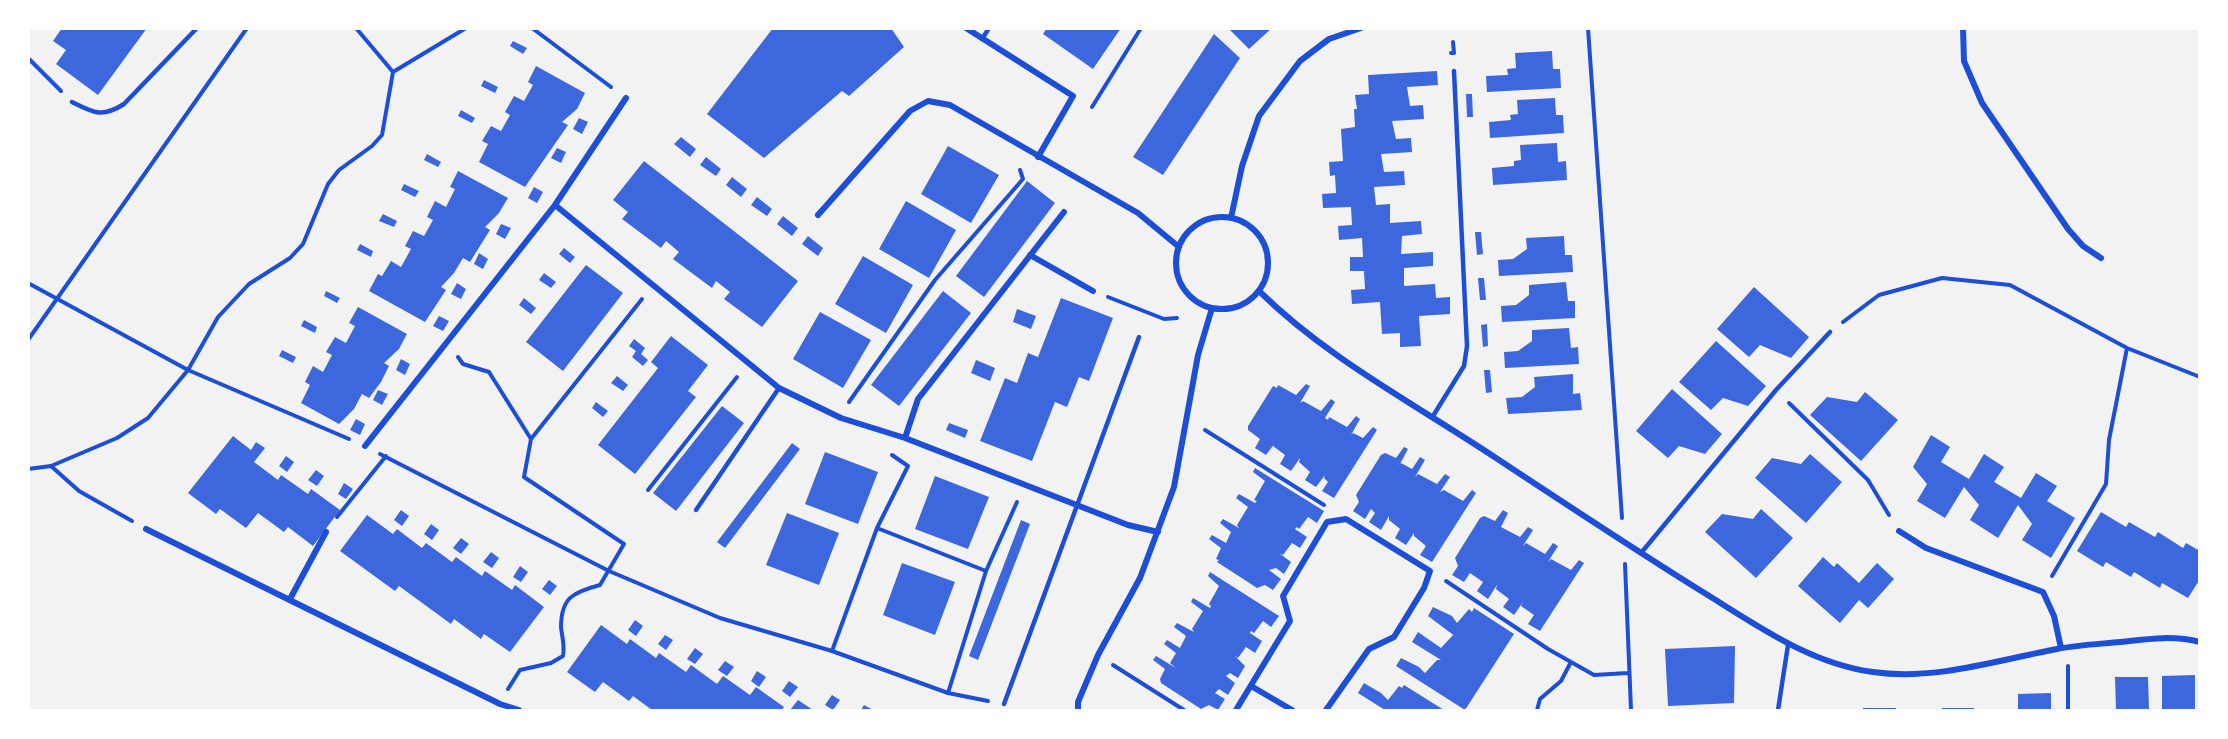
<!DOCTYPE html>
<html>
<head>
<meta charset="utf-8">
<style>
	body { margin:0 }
	#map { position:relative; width:2228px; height:739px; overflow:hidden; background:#f2f2f2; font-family:Rubik,sans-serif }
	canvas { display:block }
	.frame { position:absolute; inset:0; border:30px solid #fff; pointer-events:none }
</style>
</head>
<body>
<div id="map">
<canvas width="2228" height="739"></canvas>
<div class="frame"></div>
</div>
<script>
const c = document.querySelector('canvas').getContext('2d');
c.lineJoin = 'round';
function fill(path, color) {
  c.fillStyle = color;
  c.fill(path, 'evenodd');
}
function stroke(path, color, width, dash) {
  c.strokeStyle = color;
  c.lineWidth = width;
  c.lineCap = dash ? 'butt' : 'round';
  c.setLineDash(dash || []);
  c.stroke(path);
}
fill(new Path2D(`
	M 62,28 L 147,28 L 98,95 L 56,64 L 66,50 L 53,41 Z
	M 773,28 L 891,28 L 904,47 L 849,96 L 842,91 L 764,158 L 707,114 Z
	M 1047,28 L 1121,28 L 1093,69 L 1043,34 Z
	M 1228,28 L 1272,28 L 1249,49 Z
	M 1214,34 L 1240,58 L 1163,175 L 1133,157 Z
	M 513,41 L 527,48 L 523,54 L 510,46 Z
	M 1552,51 L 1553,69 L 1560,69 L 1561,88 L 1487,92 L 1486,76 L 1508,75 L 1507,69 L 1516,68 L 1515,53 Z
	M 536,66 L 585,93 L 577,109 L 562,122 L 568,125 L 525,187 L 479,162 L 488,144 L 482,141 L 491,126 L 501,131 L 510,115 L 505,112 L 514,96 L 524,101 L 533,85 L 528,82 Z
	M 1437,71 L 1438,85 L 1407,87 L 1410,106 L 1423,105 L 1424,119 L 1392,121 L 1396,139 L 1411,138 L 1412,152 L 1381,154 L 1384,172 L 1404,171 L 1405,185 L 1374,187 L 1376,205 L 1390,204 L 1390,223 L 1421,221 L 1422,234 L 1402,236 L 1401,254 L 1433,252 L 1433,266 L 1404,268 L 1404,286 L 1435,284 L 1436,298 L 1450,297 L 1450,314 L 1419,316 L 1421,346 L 1400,347 L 1400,333 L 1382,334 L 1380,302 L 1352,304 L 1351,290 L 1365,289 L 1364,271 L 1350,271 L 1350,257 L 1363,257 L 1362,238 L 1339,240 L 1338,226 L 1352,225 L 1351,207 L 1323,208 L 1322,194 L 1336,193 L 1335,175 L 1330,176 L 1329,162 L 1343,161 L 1341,129 L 1355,127 L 1354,109 L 1357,109 L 1355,95 L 1369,94 L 1368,75 Z
	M 484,80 L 498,87 L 495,93 L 481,86 Z
	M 1466,94 L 1472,94 L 1473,117 L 1467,117 Z
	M 1555,98 L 1556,115 L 1563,115 L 1564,133 L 1490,138 L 1489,122 L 1511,120 L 1510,115 L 1518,114 L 1517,100 Z
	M 461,110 L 475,118 L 472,123 L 458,116 Z
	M 579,118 L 588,122 L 582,134 L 573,129 Z
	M 681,137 L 696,149 L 690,157 L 674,144 Z
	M 1557,143 L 1558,162 L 1566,161 L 1567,180 L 1493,185 L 1492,168 L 1514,166 L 1514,161 L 1521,160 L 1520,145 Z
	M 948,146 L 999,175 L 971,223 L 921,194 Z
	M 557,148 L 566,152 L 561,163 L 551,158 Z
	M 427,154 L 441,162 L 438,167 L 424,160 Z
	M 706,157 L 721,169 L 716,176 L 700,165 Z
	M 644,161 L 798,281 L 762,327 L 724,299 L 730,292 L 716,281 L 712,288 L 673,259 L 679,252 L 666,241 L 661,248 L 622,219 L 628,212 L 613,200 Z
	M 458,171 L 508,198 L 499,213 L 485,227 L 490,230 L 470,262 L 463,258 L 454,273 L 441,287 L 446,290 L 425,322 L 369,291 L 378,274 L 382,276 L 391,261 L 401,267 L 411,249 L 405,246 L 413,231 L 424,236 L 433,220 L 427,217 L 435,201 L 446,207 L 455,189 L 450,187 Z
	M 732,177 L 747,189 L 741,197 L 726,185 Z
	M 1027,181 L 1055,203 L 984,297 L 956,276 Z
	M 404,184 L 419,191 L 415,197 L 401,190 Z
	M 534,187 L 543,192 L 537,203 L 528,198 Z
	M 757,197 L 772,209 L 767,216 L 751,205 Z
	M 906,201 L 956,230 L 929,278 L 879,249 Z
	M 383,214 L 397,221 L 394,227 L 379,221 Z
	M 783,216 L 798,228 L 792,236 L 777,224 Z
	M 501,224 L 511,228 L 505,239 L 496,234 Z
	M 1475,232 L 1481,232 L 1483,254 L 1477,255 Z
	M 808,236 L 823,248 L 818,256 L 802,244 Z
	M 1564,236 L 1565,255 L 1572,255 L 1573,272 L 1499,276 L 1498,260 L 1513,259 L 1527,249 L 1526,238 Z
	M 360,244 L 373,251 L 371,257 L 357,250 Z
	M 564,248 L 575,257 L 570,263 L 559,254 Z
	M 479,253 L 488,259 L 483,269 L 474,264 Z
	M 863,256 L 913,285 L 886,333 L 835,304 Z
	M 586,265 L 623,293 L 563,371 L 526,342 Z
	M 544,273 L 556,282 L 551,288 L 539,280 Z
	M 1478,278 L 1484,278 L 1486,300 L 1480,300 Z
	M 1566,282 L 1568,301 L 1575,301 L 1575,318 L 1502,322 L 1501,306 L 1516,305 L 1529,295 L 1529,285 Z
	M 457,283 L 466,289 L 461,299 L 451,294 Z
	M 1754,287 L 1809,337 L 1791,358 L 1760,345 L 1749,357 L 1717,329 Z
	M 326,291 L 340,298 L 337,303 L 324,296 Z
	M 943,291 L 971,313 L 899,406 L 871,385 Z
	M 524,298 L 536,308 L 531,314 L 519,305 Z
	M 1061,298 L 1113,318 L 1089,381 L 1079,377 L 1067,407 L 1055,402 L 1032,461 L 980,441 L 1005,378 L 1017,383 L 1028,353 L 1038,357 Z
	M 358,307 L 407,334 L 399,349 L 384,363 L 389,366 L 381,382 L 369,398 L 362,394 L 354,409 L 339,424 L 301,403 L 310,385 L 305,382 L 313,366 L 323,372 L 332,355 L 326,352 L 335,337 L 346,343 L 355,326 L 349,323 Z
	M 1017,309 L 1036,316 L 1031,329 L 1013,322 Z
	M 820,312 L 871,340 L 843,388 L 793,359 Z
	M 439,316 L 449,321 L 443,331 L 433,326 Z
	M 304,320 L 317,327 L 315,333 L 301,326 Z
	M 1487,324 L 1488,346 L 1483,347 L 1481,325 Z
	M 1569,328 L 1571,348 L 1578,347 L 1579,364 L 1505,368 L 1504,352 L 1518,351 L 1532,341 L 1532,330 Z
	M 671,336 L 708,365 L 688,391 L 696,397 L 635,474 L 598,445 L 658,368 L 651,362 Z
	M 634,339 L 645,348 L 641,354 L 648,360 L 643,366 L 632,357 L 636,351 L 629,346 Z
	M 1716,341 L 1766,386 L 1748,406 L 1723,398 L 1711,410 L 1679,382 Z
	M 282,350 L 296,357 L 293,363 L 279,356 Z
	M 401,359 L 410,364 L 405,375 L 396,370 Z
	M 976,360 L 995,368 L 990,381 L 971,373 Z
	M 1484,370 L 1490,370 L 1492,392 L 1486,393 Z
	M 1573,374 L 1573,394 L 1580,393 L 1582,410 L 1508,414 L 1506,398 L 1522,397 L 1535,387 L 1534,377 Z
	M 617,376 L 628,385 L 623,391 L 611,383 Z
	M 1306,384 L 1310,386 L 1300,403 L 1303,401 L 1321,411 L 1331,399 L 1335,402 L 1325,418 L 1328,420 L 1329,417 L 1347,427 L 1356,416 L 1360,419 L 1351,435 L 1353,433 L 1363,438 L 1373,427 L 1377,430 L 1334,498 L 1322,491 L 1328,482 L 1324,478 L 1325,475 L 1316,487 L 1305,480 L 1310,472 L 1299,462 L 1300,458 L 1291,471 L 1280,464 L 1285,455 L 1273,446 L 1275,443 L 1266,455 L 1255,448 L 1260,439 L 1248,430 L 1248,426 L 1273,386 L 1277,388 L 1278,385 L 1296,395 Z
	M 1672,389 L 1722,434 L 1705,454 L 1679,446 L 1668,458 L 1636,431 Z
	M 378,390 L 388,394 L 382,405 L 373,400 Z
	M 1865,392 L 1898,420 L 1861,461 L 1810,415 L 1827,397 L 1857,402 Z
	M 596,402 L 608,411 L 603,417 L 592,408 Z
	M 722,406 L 744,423 L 676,511 L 653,493 Z
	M 356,419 L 365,424 L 360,435 L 350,430 Z
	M 949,423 L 968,430 L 965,438 L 946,430 Z
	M 1931,435 L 1950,447 L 1941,462 L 1969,479 L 1984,454 L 2004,467 L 1994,482 L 2021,498 L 2036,473 L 2057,486 L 2047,501 L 2075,518 L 2051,558 L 2022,540 L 2032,524 L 2018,505 L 1998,538 L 1970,520 L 1979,505 L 1964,487 L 1945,518 L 1917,501 L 1927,484 L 1913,467 Z
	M 233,436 L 251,450 L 256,442 L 265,448 L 254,462 L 278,480 L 281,475 L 308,494 L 311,489 L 340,510 L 313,546 L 288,527 L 284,532 L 258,513 L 246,528 L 220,509 L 216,514 L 188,493 Z
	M 792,443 L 800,449 L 725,548 L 717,542 Z
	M 1404,447 L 1408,449 L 1399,466 L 1401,463 L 1412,469 L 1420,457 L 1425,460 L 1415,477 L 1418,474 L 1437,484 L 1445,474 L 1450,477 L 1440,492 L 1444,490 L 1463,501 L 1472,490 L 1476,493 L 1432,562 L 1420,555 L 1426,546 L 1414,536 L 1414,533 L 1406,545 L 1395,538 L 1400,529 L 1389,520 L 1389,516 L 1381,530 L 1369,522 L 1375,513 L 1371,509 L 1365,519 L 1353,511 L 1359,502 L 1356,495 L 1381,455 L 1385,453 L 1396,458 Z
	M 825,452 L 878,472 L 858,524 L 805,504 Z
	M 1810,454 L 1842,482 L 1806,523 L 1755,478 L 1772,458 L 1801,464 Z
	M 286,456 L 294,462 L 287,472 L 279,466 Z
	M 1255,468 L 1324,511 L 1317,523 L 1308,517 L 1299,529 L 1297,527 L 1295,529 L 1307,537 L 1300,548 L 1292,543 L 1283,555 L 1279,553 L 1291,562 L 1284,574 L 1276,568 L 1269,570 L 1281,579 L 1273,590 L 1265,585 L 1257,588 L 1217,562 L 1219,560 L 1216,559 L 1221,548 L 1209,539 L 1212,535 L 1226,543 L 1231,532 L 1220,523 L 1223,519 L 1239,528 L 1237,525 L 1248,507 L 1236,498 L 1239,494 L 1255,503 L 1257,501 L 1254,500 L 1265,481 L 1253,472 Z
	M 316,470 L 324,476 L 317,486 L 308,480 Z
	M 935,476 L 989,497 L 968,549 L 915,529 Z
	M 344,483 L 353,489 L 346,499 L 338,494 Z
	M 1761,509 L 1793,538 L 1756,578 L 1705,532 L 1722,514 L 1753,519 Z
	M 401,510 L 409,516 L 402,526 L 394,520 Z
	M 1503,510 L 1508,513 L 1499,531 L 1501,527 L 1520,537 L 1528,527 L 1533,530 L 1523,546 L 1526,543 L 1545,554 L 1553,543 L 1558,546 L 1548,562 L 1551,559 L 1571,570 L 1579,560 L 1584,563 L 1540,631 L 1528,624 L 1534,615 L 1521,606 L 1523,602 L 1514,615 L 1503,607 L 1509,599 L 1496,589 L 1497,585 L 1488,599 L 1477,591 L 1483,582 L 1470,573 L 1464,582 L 1452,575 L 1458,566 L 1455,558 L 1480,518 L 1484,516 L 1495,521 Z
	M 2101,512 L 2126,527 L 2129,522 L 2155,537 L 2158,532 L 2183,548 L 2186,543 L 2200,551 L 2200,579 L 2188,598 L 2162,583 L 2160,588 L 2134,572 L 2131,577 L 2106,562 L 2103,567 L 2077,551 Z
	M 787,513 L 839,533 L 819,585 L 766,565 Z
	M 367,515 L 393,534 L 397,529 L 422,548 L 426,543 L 452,562 L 456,557 L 482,576 L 485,571 L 512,590 L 515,585 L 544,607 L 510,652 L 484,634 L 481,639 L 454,619 L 451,624 L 399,586 L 395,591 L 340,551 Z
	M 1021,520 L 1030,524 L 978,660 L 969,656 Z
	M 431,524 L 439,530 L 432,540 L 424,534 Z
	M 461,538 L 469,544 L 461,554 L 453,548 Z
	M 491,552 L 499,558 L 492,568 L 483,562 Z
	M 1823,557 L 1834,567 L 1837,563 L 1859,583 L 1877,563 L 1894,579 L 1868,608 L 1859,600 L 1840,623 L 1798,586 Z
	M 902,563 L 955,582 L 935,635 L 883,615 Z
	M 520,566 L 528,572 L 521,582 L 513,577 Z
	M 1210,572 L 1279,616 L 1271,627 L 1263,621 L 1254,633 L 1251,631 L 1250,633 L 1262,641 L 1255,653 L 1246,647 L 1238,658 L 1235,656 L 1245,666 L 1238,678 L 1230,673 L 1226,676 L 1235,683 L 1228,695 L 1219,689 L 1215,693 L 1225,699 L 1218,710 L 1209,705 L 1201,709 L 1161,683 L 1160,679 L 1165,669 L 1153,660 L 1156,656 L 1176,668 L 1170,663 L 1176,653 L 1164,644 L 1167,640 L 1180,648 L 1186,636 L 1174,627 L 1177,623 L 1194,632 L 1192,629 L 1203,611 L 1191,602 L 1193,598 L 1210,608 L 1211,606 L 1209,604 L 1219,586 L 1208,576 Z
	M 549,580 L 557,586 L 550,595 L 542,589 Z
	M 1433,607 L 1452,616 L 1457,623 L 1469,609 L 1472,612 L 1474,608 L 1514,634 L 1465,710 L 1396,666 L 1401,658 L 1419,667 L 1425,673 L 1437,660 L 1441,660 L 1412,642 L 1418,632 L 1441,648 L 1453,635 L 1456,637 L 1428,616 Z
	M 635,620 L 643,626 L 636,636 L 628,630 Z
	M 601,625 L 627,644 L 630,639 L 656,658 L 659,653 L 686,672 L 691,665 L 717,684 L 723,676 L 750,695 L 756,687 L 784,707 L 782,710 L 652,710 L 633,696 L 629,701 L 603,682 L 595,692 L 567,672 Z
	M 665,635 L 673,640 L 666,650 L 658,644 Z
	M 1735,646 L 1734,703 L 1668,706 L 1665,649 Z
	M 695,648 L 703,654 L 695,664 L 687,659 Z
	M 725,661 L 734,667 L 727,676 L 718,670 Z
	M 757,671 L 766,677 L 759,687 L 751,681 Z
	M 2195,675 L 2195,710 L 2162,710 L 2162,676 Z
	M 2115,677 L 2148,677 L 2149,710 L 2116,710 Z
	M 789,681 L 798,687 L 790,697 L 782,691 Z
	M 1364,683 L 1381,693 L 1388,700 L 1399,686 L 1402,688 L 1404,685 L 1444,710 L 1385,710 L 1358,693 Z
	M 2051,693 L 2051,710 L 2018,710 L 2018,694 Z
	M 832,695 L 840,700 L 833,710 L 825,705 Z
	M 798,700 L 813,710 L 790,710 Z
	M 864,705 L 873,710 L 861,710 Z
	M 1863,708 L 1896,708 L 1896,710 L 1863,710 Z
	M 1942,708 L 1974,708 L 1974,710 L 1942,710 Z`), '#3d67dc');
stroke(new Path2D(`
	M 356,28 L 393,72
	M 532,28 L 611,87
	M 1588,28 L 1622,518
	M 1451,53 L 1454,53 L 1453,42
	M 28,58 L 61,91
	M 1092,107 L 1141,28
	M 28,283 L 188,370 L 349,439
	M 1108,297 L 1164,319 L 1177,318
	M 1843,322 L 1879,295 L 1942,278 L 2010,285 L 2127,348 L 2200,377
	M 28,340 L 247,28
	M 458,357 L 463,364 L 489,372 L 531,439
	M 849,402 L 935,280 L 1023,179 L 1020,170
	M 1789,403 L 1868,480 L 1889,515
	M 1205,430 L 1324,505
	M 380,454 L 609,571 L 720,618 L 832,651 L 948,693 L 988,701
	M 51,466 L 79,491 L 132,521
	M 28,469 L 51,466 L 117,438 L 148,418 L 188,370 L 218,317 L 249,284 L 290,258 L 303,244 L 328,184 L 339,170 L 372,146 L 382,135 L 393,72 L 466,28
	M 648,490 L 737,377
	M 337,517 L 386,456
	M 877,528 L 986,571
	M 1625,564 L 1631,710
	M 2052,576 L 2106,484 L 2109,440 L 2127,348
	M 1446,581 L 1548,649 L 1594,675 L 1628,673
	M 832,651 L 877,528 L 908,466 L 892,455
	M 1113,665 L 1184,710
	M 508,689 L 520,670 L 551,663 L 563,656 C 565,644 562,638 561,627 C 561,597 574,592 600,585 L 624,544 L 524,477 L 531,439 L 642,299
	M 948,693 L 986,571 L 1017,502
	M 1537,710 L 1540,699 L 1561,681 L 1571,662
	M 2068,710 L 2068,666`), '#1d4ed8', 4);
stroke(new Path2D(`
	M 982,39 L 989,28
	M 72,102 C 94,113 102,118 124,104 L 197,28
	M 1433,416 L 1464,366 L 1467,346 L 1454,71
	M 696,510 L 779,388
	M 1641,553 L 1776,390 L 1830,332
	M 1004,704 L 1139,337
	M 1778,710 L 1788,645`), '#1d4ed8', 4.5);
stroke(new Path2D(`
	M 966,28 L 1073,96 L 1038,157
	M 1963,28 L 1964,61 L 1982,103 L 2068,229 L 2083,246 L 2101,258
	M 555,205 L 779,388 L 841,418 L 905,438 L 1128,525 L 1158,532
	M 818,215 L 910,111 L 928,101 L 950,105 L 1138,213 L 1179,247
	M1176 263a46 46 0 1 1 92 0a46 46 0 1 1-92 0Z
	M 1231,218 L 1242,166 L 1259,116 L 1300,61 L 1329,39 L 1361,28
	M 1030,255 L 1093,291
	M 1259,291 C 1327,358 1413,403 1493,456 C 1561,501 1629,546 1698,589 C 1754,623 1807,663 1873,672 C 1934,681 1998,660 2057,649 C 2078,645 2099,644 2120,642 C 2147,639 2173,635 2200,642
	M 905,438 L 918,399 L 1064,212
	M 365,446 L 555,205 L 626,98
	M 146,529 L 500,704 L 519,710
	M 1899,531 L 1926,548 L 2043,592 L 2054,616 L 2061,648
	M 290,599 L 326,532
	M 1251,686 L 1292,710
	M 1078,710 L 1078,702 L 1098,655 L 1140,578 L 1174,487 L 1198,355 L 1212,308
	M 1236,710 L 1290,621 L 1283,596 L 1327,522 L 1346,519 L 1430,571 L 1424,588 L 1394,637 L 1369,649 L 1326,710`), '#1d4ed8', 6);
</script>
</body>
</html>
